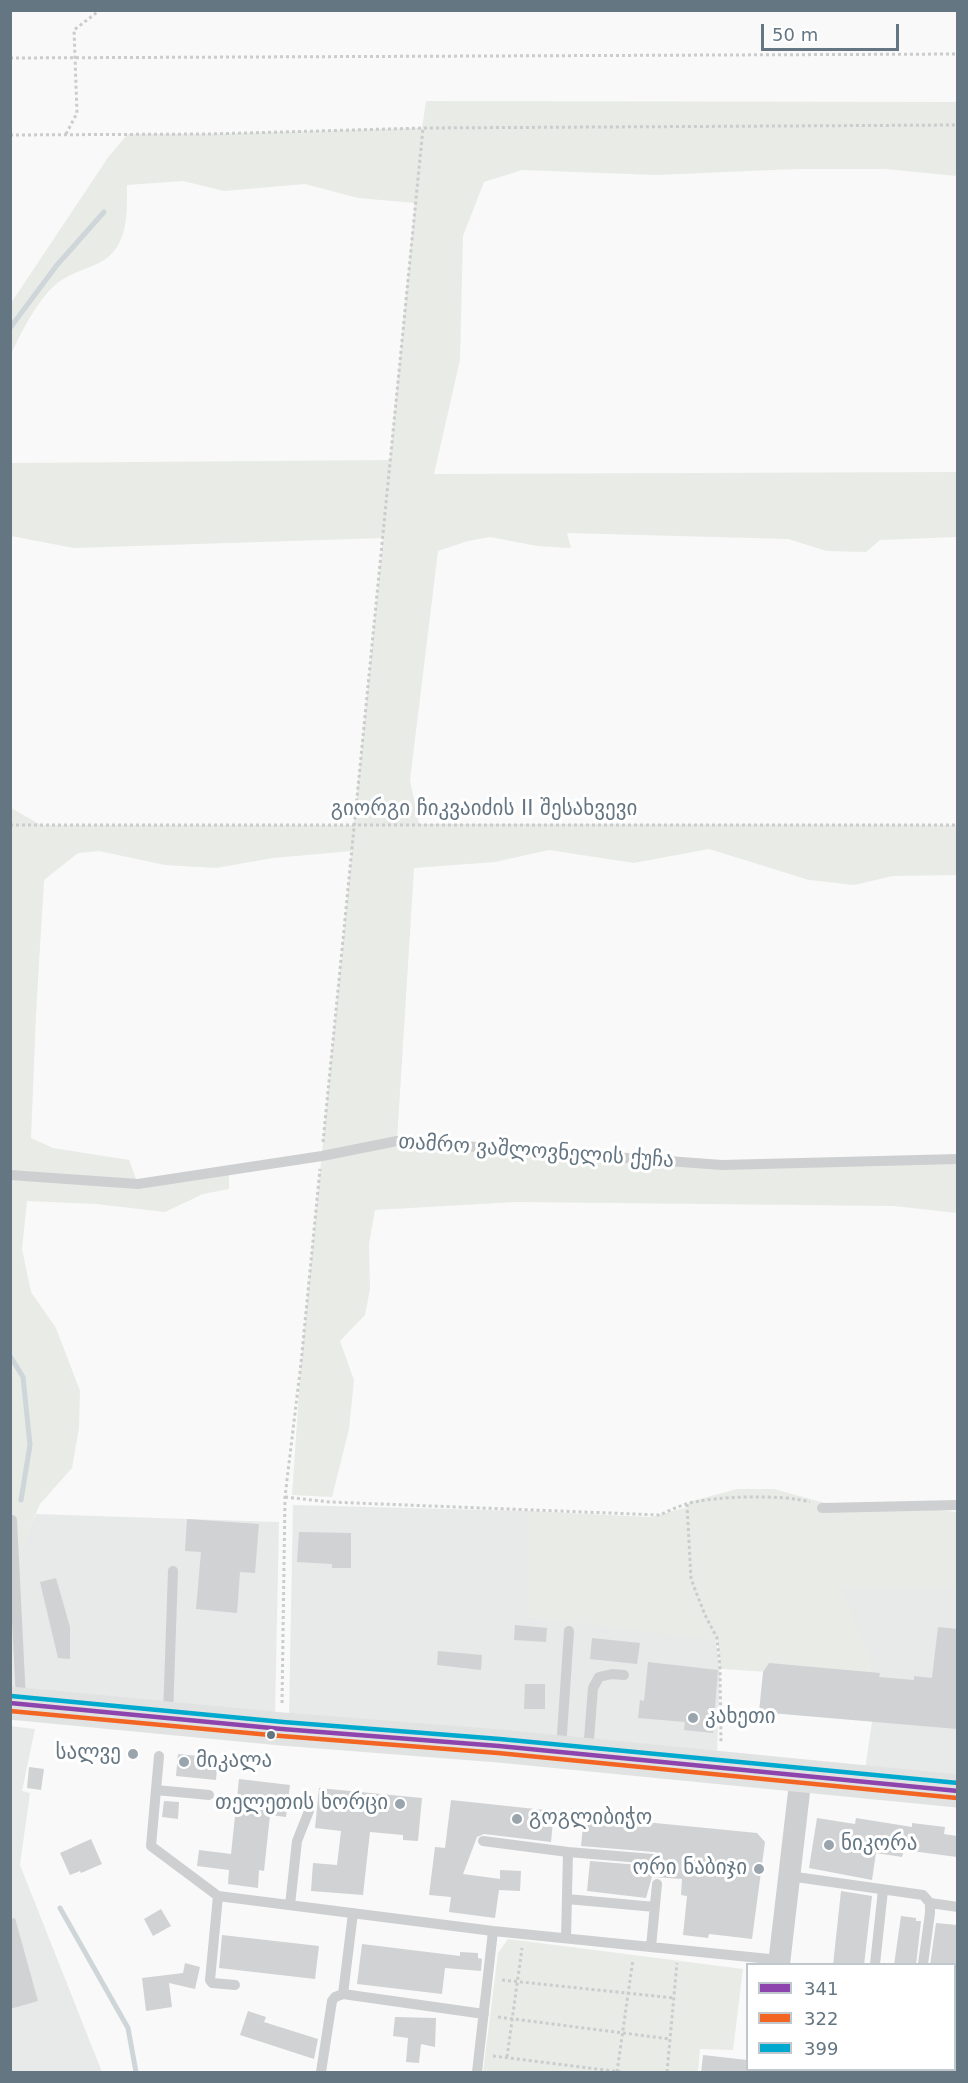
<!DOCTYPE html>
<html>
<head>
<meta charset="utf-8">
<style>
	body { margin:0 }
	#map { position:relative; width:968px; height:2083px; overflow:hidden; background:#f9f9f9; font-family:"DejaVu Sans",sans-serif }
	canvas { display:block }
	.frame { position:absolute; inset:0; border:12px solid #657683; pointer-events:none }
	.legend { position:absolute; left:746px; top:1963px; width:210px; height:108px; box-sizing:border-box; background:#fff; border:2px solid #c1c8cd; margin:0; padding:8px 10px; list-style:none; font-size:18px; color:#657683 }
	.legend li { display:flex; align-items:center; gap:12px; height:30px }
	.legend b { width:30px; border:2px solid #c1c8cd }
	.scale { position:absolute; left:761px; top:24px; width:138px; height:27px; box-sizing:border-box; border:3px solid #657683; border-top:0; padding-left:8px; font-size:18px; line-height:21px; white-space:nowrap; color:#657683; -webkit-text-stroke:4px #fff; paint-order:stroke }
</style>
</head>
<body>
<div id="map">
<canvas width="968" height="2083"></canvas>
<div class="frame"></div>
<ul class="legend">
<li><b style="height:8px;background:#8e44ad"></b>341</li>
<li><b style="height:8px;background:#f26522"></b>322</li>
<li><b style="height:8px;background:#00a9ce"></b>399</li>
</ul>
<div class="scale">50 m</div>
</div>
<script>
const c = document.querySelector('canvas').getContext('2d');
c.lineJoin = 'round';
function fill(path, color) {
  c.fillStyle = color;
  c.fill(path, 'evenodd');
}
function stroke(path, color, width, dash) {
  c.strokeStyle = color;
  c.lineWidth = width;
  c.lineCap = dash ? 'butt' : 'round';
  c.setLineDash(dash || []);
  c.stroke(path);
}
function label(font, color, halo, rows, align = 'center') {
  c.font = font + ' "DejaVu Sans","Noto Sans Georgian",sans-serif';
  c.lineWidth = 6;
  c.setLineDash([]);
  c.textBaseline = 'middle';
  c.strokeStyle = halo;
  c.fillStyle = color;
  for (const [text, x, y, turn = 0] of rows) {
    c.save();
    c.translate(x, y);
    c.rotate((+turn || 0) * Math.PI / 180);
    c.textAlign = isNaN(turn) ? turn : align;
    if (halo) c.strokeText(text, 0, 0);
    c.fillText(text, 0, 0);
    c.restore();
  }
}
fill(new Path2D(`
	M 293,1505 L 528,1511 L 528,1616 L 716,1640 L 720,1674 L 717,1754 L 289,1716 Z
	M 36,1514 L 279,1522 L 275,1714 L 11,1688 L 10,1541 L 19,1553 Z
	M 840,1587 L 957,1588 L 957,1778 L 865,1769 L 877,1688 Z
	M 10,1726 L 35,1729 L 22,1791 L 30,1793 L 20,1865 L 102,2072 L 11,2072 Z`), '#e8e9e9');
fill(new Path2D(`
	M 426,101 L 957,102 L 957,176 L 885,169 L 797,169 L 656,175 L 522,170 L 484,182 L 463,236 L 460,360 L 434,474 L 957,472 L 957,537 L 880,540 L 866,552 L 827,551 L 788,539 L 567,533 L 571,548 L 537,546 L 490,537 L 468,541 L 438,551 L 410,780 L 419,824 L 957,825 L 957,875 L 893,876 L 854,885 L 809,880 L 709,849 L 634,863 L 549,850 L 495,862 L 414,868 L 397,1140 L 722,1165 L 957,1159 L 957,1213 L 894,1206 L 516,1202 L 375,1210 L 369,1244 L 370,1289 L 365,1315 L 340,1341 L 354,1380 L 349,1429 L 332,1497 L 292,1495 L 301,1363 L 352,851 L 273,858 L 216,868 L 165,865 L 99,851 L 78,853 L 44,880 L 36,1014 L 31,1138 L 53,1148 L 129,1160 L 138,1184 L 229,1170 L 229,1189 L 203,1194 L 165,1212 L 96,1204 L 27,1201 L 22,1249 L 31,1292 L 56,1328 L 80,1391 L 79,1428 L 72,1468 L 40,1504 L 19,1554 L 10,1541 L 11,808 L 41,825 L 354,825 L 383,538 L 74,548 L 11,536 L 11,463 L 390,460 L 415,203 L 358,198 L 305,184 L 224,191 L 183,181 L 127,185 C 127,213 129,248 99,263 C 86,269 72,273 60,281 C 39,296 22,331 11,354 L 11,303 L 109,156 L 128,134 L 207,134 L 422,128 Z
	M 737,1489 L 774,1489 L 854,1511 L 921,1508 L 957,1512 L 957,1588 L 841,1588 L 866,1647 L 874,1679 L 722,1669 L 720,1668 L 718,1641 L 527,1616 L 528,1511 L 651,1517 L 688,1507 L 689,1502 Z
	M 508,1939 L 743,1969 L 733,2050 L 700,2049 L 698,2072 L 483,2072 L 498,1953 Z`), '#e8ebe6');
stroke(new Path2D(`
	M 10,328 L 57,265 L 104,212
	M 10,1356 L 23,1377 L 30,1445 L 21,1500
	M 60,1908 L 128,2028 L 136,2072`), '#ced6d9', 5);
fill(new Path2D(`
	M 187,1519 L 259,1524 L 255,1573 L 240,1572 L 237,1613 L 196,1609 L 201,1552 L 185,1551 Z
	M 299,1532 L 351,1533 L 351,1568 L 332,1568 L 332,1564 L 297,1562 Z
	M 56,1578 L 70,1627 L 70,1659 L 58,1658 L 40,1582 Z
	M 515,1625 L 547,1628 L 546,1642 L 514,1640 Z
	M 938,1627 L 957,1629 L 957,1729 L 759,1712 L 763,1672 L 769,1663 L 880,1673 L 879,1677 L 914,1680 L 914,1676 L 932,1678 Z
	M 592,1638 L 640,1643 L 637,1664 L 590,1659 Z
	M 438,1651 L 482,1655 L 481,1670 L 437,1665 Z
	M 648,1662 L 718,1670 L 713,1733 L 684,1730 L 685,1722 L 638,1718 L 640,1700 L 644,1701 Z
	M 525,1684 L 545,1684 L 545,1709 L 524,1709 Z
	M 178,1754 L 218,1758 L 216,1780 L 176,1776 Z
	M 29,1767 L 44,1769 L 41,1790 L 27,1788 Z
	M 239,1779 L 290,1785 L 286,1817 L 270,1815 L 264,1871 L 259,1870 L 258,1888 L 228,1884 L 229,1870 L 197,1866 L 199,1850 L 231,1854 Z
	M 319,1788 L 422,1798 L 418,1841 L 403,1840 L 403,1835 L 370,1832 L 363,1895 L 311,1891 L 313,1863 L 337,1865 L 341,1831 L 315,1828 Z
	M 451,1800 L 554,1811 L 551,1842 L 484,1834 L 477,1837 L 463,1874 L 500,1879 L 500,1870 L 521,1871 L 520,1891 L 499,1890 L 495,1918 L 449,1912 L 451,1897 L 429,1895 L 435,1847 L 445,1848 Z
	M 164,1801 L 179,1802 L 178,1819 L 162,1817 Z
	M 584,1816 L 757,1833 L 765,1842 L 752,1939 L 709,1934 L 708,1938 L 683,1935 L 687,1896 L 681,1895 L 682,1879 L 652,1877 L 646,1898 L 587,1891 L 590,1861 L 652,1866 L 659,1864 L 660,1859 L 658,1853 L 654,1852 L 581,1846 Z
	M 817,1818 L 855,1824 L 856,1818 L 912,1827 L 912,1823 L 945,1827 L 944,1834 L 957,1836 L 957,1857 L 904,1850 L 902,1857 L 876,1853 L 872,1880 L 809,1868 Z
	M 91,1839 L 102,1864 L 81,1873 L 80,1871 L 70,1875 L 60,1853 Z
	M 841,1891 L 872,1896 L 864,1965 L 833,1965 Z
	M 161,1909 L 171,1926 L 153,1936 L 144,1919 Z
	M 901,1916 L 916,1918 L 916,1921 L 921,1921 L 916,1965 L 894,1965 Z
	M 15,1918 L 38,2001 L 10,2009 L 10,1919 Z
	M 936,1923 L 957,1925 L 957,1965 L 930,1965 Z
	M 222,1935 L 319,1946 L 315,1979 L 219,1968 Z
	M 362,1944 L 460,1956 L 460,1952 L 478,1953 L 478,1958 L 482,1959 L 481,1971 L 445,1968 L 442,1994 L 357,1984 Z
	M 185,1963 L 200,1967 L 195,1989 L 169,1983 L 172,2007 L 146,2011 L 142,1978 L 183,1973 Z
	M 248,2011 L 266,2017 L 264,2022 L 318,2039 L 314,2059 L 240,2035 Z
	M 395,2017 L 436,2018 L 435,2047 L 421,2044 L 419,2063 L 406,2062 L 408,2038 L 393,2036 Z
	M 703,2055 L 747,2060 L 747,2070 L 753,2070 L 753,2073 L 701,2073 Z`), '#d0d2d3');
stroke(new Path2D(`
	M 10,58 L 958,54
	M 66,134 L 77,113 L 74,30 L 100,10
	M 10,135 L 207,134 L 423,128 L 958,125
	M 10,825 L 958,825
	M 323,1142 L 423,128
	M 285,1497 L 330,1502 L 660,1515 C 668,1511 677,1507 686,1504 C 714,1496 782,1494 810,1502
	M 687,1504 L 691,1579 L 705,1615 L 717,1638 L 720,1668 L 721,1742
	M 282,1703 L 285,1497 L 301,1363 L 320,1169
	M 502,1980 L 674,1998
	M 498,2017 L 670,2039
	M 493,2056 L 621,2072
	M 507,2057 L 522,1948
	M 617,2072 L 633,1959
	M 667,2072 L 677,1963`), '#cbcccd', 3, [3, 3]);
stroke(new Path2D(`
	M 10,1175 L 138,1184 L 322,1156 L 397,1141 L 722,1165 L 958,1159
	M 822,1508 L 958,1505
	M 12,1520 L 21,1701
	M 168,1715 L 173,1571
	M 561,1749 L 569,1631
	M 588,1752 L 593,1688 L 599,1677 L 612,1674 L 624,1675
	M 159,1756 L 151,1846 L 218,1896 L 493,1931 L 779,1960
	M 156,1790 L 209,1795
	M 483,1841 L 568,1852
	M 789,1876 L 923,1895 L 930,1903 L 930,1913 L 923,1964
	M 218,1896 L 210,1980 L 212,1983 L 235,1985
	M 567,1899 L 655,1907
	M 930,1903 L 958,1907
	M 290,1905 L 297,1841 L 309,1811
	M 353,1913 L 343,1994 L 484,2014
	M 566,1938 L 568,1852 L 653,1859
	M 651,1947 L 657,1884
	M 875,1964 L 883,1890
	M 321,2072 L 332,2001 L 335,1997 L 343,1994
	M 477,2072 L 493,1931
	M 867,2072 L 867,2070`), '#cecfd0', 10);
stroke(new Path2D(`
	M 779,1964 L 801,1775
	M 766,2072 L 766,2070`), '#cecfd0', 22);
stroke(new Path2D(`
	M 10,1703 L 282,1729 L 499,1746 L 958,1791`), '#e1e2e2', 33);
stroke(new Path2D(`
	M 10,1703 L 282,1729 L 499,1746 L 958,1791`), '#8e44ad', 4.5);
stroke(new Path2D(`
	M 10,1711 L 281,1736 L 498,1753 L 957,1798`), '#f26522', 4.5);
stroke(new Path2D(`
	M 11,1696 L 283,1722 L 500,1739 L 958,1783`), '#00a9ce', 4.5);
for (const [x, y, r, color] of [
	[693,1718,6,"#99a4ac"],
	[271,1735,5,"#657683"],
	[133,1754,6,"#99a4ac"],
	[184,1762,6,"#99a4ac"],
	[400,1804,6,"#99a4ac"],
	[517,1819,6,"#99a4ac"],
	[829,1845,6,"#99a4ac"],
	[759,1869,6,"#99a4ac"]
]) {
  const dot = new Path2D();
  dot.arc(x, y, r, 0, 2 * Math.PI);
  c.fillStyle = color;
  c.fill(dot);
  stroke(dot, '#fff', 2);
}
label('21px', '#657683', '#fff', [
	["გიორგი ჩიკვაიძის II შესახვევი",484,810],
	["თამრო ვაშლოვნელის ქუჩა",536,1152,4]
]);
label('21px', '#657683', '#fff', [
	["კახეთი",705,1718],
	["სალვე",121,1754,"right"],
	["მიკალა",196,1762],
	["თელეთის ხორცი",388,1804,"right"],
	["გოგლიბიჭო",529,1819],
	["ნიკორა",841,1845],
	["ორი ნაბიჯი",747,1869,"right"]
], 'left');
</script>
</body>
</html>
